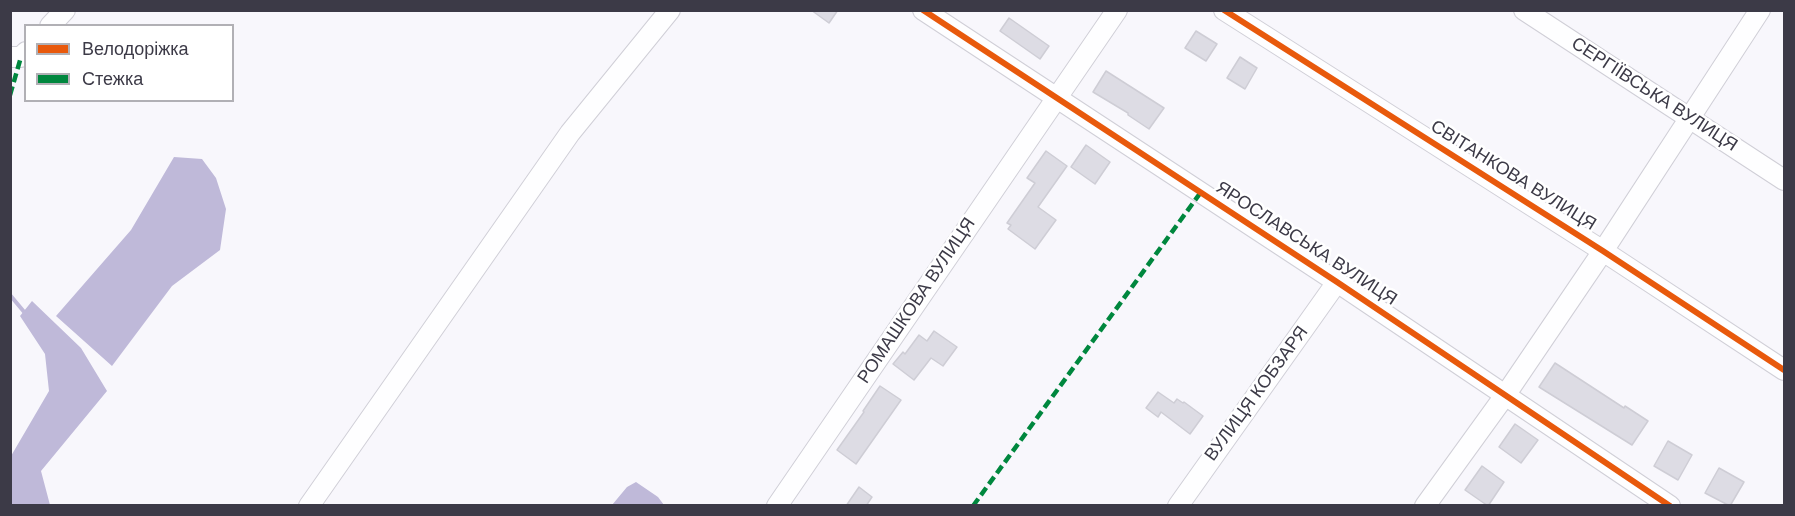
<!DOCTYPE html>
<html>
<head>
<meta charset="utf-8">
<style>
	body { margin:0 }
	#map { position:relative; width:1795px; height:516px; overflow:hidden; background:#f8f7fc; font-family:"DM Sans",sans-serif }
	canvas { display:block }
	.frame { position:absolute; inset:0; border:12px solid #3c3a47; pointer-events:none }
	.legend { position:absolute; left:24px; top:24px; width:210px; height:78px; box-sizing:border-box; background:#fff; border:2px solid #b1b0b5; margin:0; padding:8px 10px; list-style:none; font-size:18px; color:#3c3a47 }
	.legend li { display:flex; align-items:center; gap:12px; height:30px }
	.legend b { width:30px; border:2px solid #b1b0b5 }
</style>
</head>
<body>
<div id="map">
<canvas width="1795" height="516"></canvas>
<div class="frame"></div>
<ul class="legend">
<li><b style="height:8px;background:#e8590c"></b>Велодоріжка</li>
<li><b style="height:8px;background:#00873e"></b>Стежка</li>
</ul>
</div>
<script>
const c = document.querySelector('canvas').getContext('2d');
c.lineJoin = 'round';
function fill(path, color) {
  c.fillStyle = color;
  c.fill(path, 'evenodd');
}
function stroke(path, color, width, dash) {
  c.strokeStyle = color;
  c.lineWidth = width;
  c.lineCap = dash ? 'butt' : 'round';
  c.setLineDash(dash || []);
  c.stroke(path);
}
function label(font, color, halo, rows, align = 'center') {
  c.font = font + ' "DM Sans",sans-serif';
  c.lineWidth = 5;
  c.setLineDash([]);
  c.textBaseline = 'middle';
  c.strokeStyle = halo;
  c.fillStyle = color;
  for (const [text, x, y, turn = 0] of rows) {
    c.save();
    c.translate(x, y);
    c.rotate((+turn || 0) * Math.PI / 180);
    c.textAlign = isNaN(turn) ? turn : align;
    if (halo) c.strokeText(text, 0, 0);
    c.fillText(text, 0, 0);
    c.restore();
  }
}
fill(new Path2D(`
	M 174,157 L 202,159 L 216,178 L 226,209 L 220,250 L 172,286 L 112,366 L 56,316 L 131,230 Z
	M 32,301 L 81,348 L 107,391 L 41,471 L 50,505 L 11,505 L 11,456 L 49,391 L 45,354 L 20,316 Z
	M 636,482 L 658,497 L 664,505 L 612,505 L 627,487 Z`), '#bfb9d9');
stroke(new Path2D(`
	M 10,295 L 25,313`), '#bfb9d9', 4);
const building = new Path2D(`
	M 811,10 L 838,10 L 829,23 Z
	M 1009,18 L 1049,46 L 1040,59 L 1000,31 Z
	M 1196,31 L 1217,44 L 1206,61 L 1185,48 Z
	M 1240,57 L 1257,68 L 1245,89 L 1227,78 Z
	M 1106,71 L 1164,108 L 1149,129 L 1128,115 L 1128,113 L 1093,92 Z
	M 1086,145 L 1110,162 L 1095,184 L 1071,167 Z
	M 1046,151 L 1067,166 L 1038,207 L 1056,220 L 1035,249 L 1008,229 L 1011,225 L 1007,223 L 1035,183 L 1027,178 Z
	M 934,331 L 957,347 L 943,366 L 931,358 L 914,380 L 893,364 L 903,352 L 905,354 L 919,335 L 927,341 Z
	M 1555,363 L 1624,408 L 1625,406 L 1648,421 L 1632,445 L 1539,387 Z
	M 880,386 L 901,400 L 856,464 L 837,450 L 864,412 L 863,411 Z
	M 1158,392 L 1174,403 L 1177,399 L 1183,403 L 1184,402 L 1203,416 L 1190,434 L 1161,412 L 1158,417 L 1146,408 Z
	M 1515,424 L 1538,440 L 1521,463 L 1499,447 Z
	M 1668,441 L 1692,455 L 1678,480 L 1654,466 Z
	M 1482,466 L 1504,482 L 1488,506 L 1465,490 Z
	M 1719,468 L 1744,482 L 1730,506 L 1705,493 Z
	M 859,487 L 872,497 L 866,506 L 846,506 Z`);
fill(building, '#dddce4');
stroke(building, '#cecdd5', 1.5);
const minor = new Path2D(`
	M 923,10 L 1337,282 L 1670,506
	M 1224,10 L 1603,251 L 1784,370
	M 1524,10 L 1784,180
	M 50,26 L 65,10
	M 10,57 L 21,57 L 26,52
	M 309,506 L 570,133 L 670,10
	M 777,506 L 1117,10
	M 1178,506 L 1337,282
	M 1425,506 L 1506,394 L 1603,251 L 1760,10`);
stroke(minor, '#d0cfd7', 22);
stroke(minor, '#fefeff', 20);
stroke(new Path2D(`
	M 10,95 L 21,57
	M 973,506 L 1201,192`), '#00873e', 4.5, [9, 4.5]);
stroke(new Path2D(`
	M 923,10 L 1337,282 L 1670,506
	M 1224,10 L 1603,251 L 1784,370`), '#e8590c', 6);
label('18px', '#3c3a47', '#fff', [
	["СЕРГІЇВСЬКА ВУЛИЦЯ",1654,95,33],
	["СВІТАНКОВА ВУЛИЦЯ",1513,176,32],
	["ЯРОСЛАВСЬКА ВУЛИЦЯ",1306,244,33],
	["РОМАШКОВА ВУЛИЦЯ",917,301,-56],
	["ВУЛИЦЯ КОБЗАРЯ",1257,394,-54]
]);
</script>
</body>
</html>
